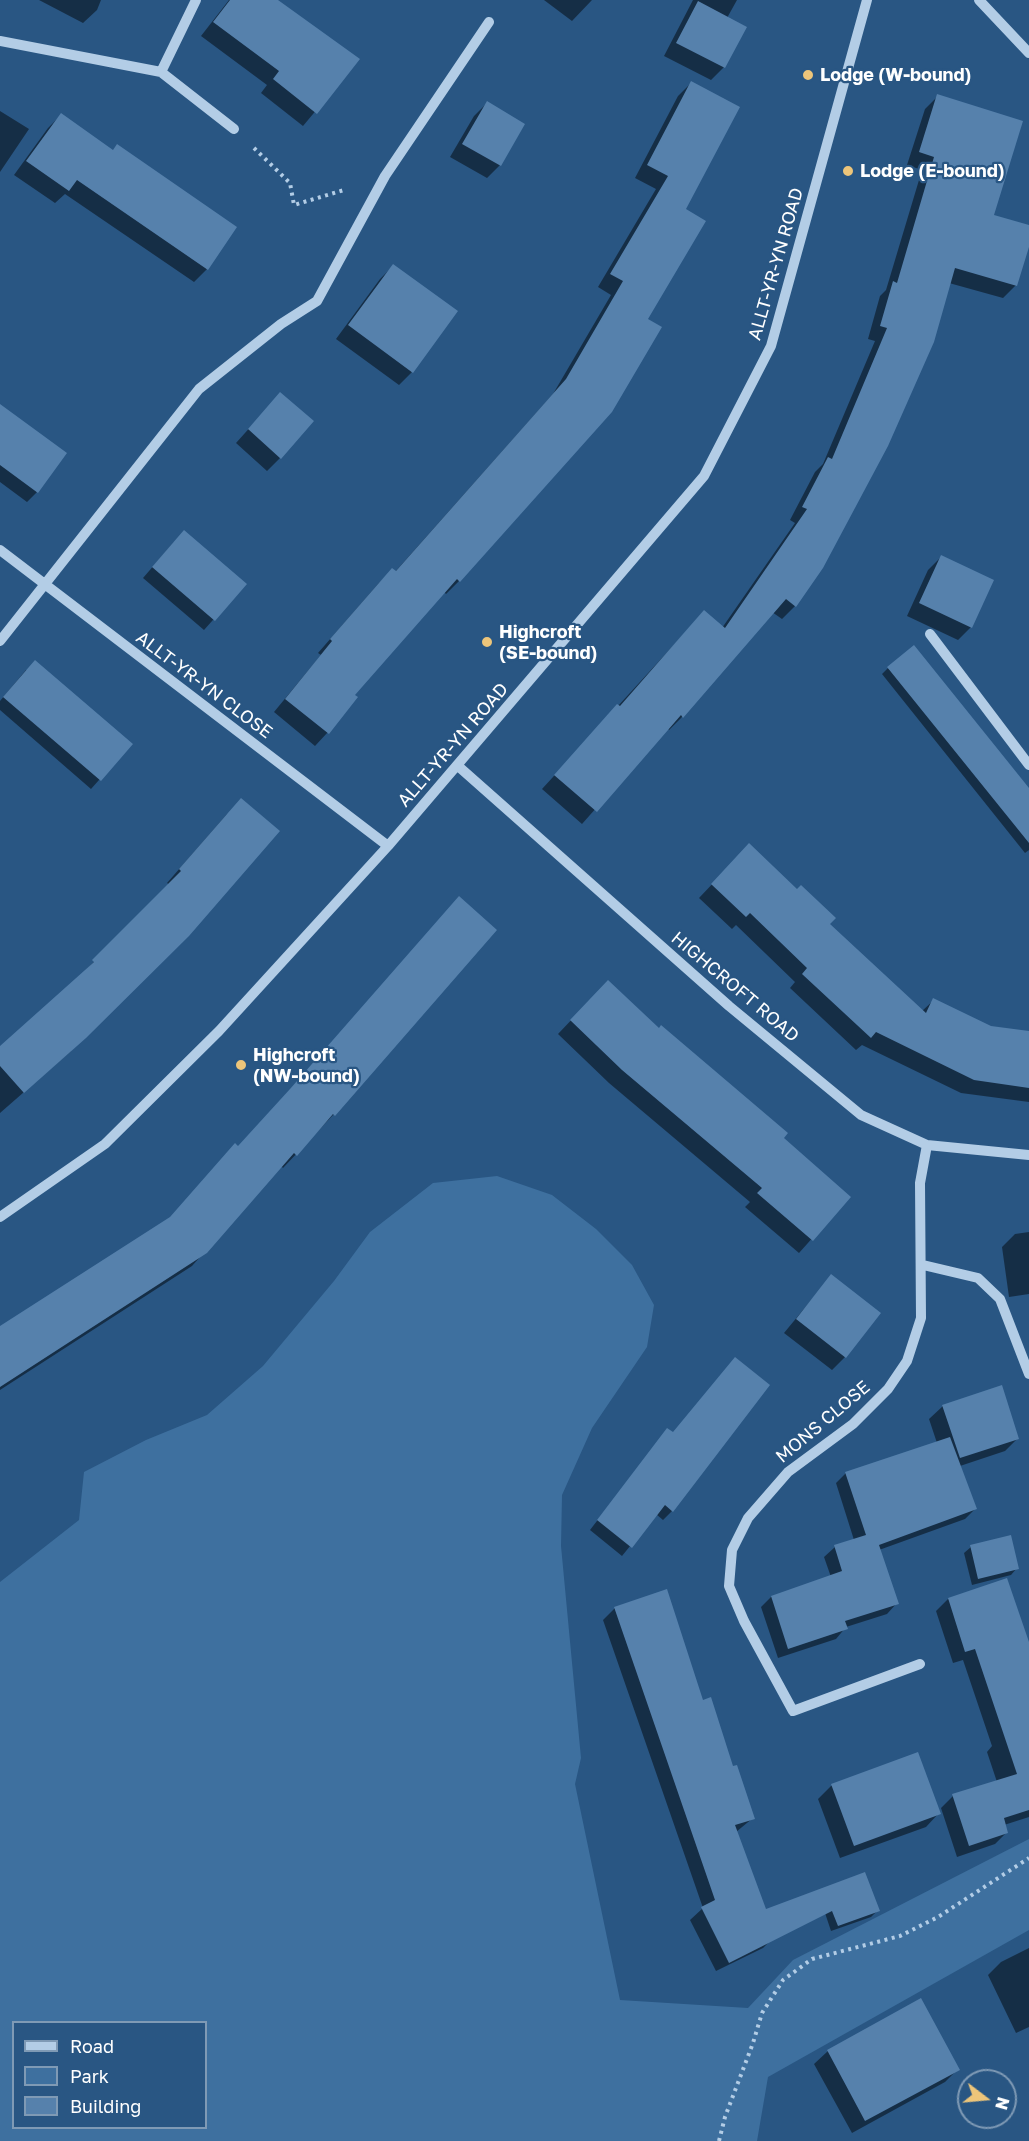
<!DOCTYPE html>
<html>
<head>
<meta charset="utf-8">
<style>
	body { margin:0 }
	#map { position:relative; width:1029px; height:2141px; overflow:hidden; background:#295683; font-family:"Golos Text",sans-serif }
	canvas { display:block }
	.legend { position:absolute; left:12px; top:2021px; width:195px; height:108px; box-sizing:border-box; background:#295683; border:2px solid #7f9ab5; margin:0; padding:8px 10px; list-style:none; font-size:18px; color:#fff }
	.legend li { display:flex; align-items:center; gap:12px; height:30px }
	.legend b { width:30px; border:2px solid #7f9ab5 }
	.north { position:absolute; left:957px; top:2069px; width:60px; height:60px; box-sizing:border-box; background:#295683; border:2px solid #7f9ab5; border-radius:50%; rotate:106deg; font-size:16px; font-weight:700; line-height:24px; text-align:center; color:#fff }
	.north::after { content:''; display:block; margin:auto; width:21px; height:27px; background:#edc57a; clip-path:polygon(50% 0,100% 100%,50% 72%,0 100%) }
</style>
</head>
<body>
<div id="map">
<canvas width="1029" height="2141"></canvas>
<ul class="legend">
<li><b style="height:8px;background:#b3cde6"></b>Road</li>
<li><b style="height:16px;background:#3e709f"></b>Park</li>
<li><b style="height:16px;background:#5681ac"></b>Building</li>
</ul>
<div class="north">N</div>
</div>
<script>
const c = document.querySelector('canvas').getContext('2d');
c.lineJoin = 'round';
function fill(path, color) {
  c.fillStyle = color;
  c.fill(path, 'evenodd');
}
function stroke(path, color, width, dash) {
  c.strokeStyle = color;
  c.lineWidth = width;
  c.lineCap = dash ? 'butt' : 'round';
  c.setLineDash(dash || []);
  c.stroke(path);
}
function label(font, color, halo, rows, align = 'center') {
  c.font = font + ' "Golos Text",sans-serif';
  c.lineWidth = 4.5;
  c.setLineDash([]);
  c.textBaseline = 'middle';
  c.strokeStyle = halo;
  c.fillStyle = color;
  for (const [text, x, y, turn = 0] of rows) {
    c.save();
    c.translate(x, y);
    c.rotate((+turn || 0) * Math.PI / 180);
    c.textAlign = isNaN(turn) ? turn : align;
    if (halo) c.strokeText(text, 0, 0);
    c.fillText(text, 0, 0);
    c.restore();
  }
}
fill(new Path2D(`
	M 497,1176 L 552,1195 L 596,1229 L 632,1265 L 654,1305 L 647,1347 L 592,1428 L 562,1495 L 561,1546 L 581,1758 L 575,1784 L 620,2000 L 748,2008 L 793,1960 L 1029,1839 L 1029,1930 L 768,2077 L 757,2141 L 0,2141 L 0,1582 L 79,1520 L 84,1472 L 146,1440 L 207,1415 L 263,1366 L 334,1281 L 370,1232 L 433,1183 ZM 206,2022 L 206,2128 L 14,2128 L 14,2022 Z`), '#3e709f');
fill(new Path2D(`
	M 39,0 L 101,0 L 97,10 L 83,23 Z
	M 229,0 L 276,0 L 358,60 L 303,126 L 261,93 L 267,85 L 201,36 Z
	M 544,0 L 592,0 L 572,21 Z
	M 693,0 L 737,0 L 727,18 L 724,67 L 711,80 L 664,56 Z
	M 691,83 L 738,107 L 459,581 L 446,594 L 444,592 L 353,695 L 328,732 L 315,746 L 274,712 L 321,655 L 318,653 L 379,583 L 392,570 L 395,572 L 553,394 L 611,295 L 598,287 L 656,189 L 635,178 L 678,96 Z
	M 938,96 L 992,216 L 1029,227 L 1029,241 L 1016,285 L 1003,298 L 949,283 L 795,606 L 782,619 L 772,612 L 682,717 L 669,730 L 667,728 L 582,824 L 542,789 L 704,612 L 722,628 L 795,523 L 790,520 L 815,472 L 823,464 L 875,341 L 868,339 L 880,296 L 886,290 L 922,170 L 907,165 L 925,109 Z
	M 487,103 L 500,165 L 487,178 L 450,157 L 474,116 Z
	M 0,111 L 29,129 L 0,172 Z
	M 61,115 L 207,269 L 194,282 L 65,194 L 55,203 L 14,175 L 48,128 Z
	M 393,266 L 412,372 L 399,385 L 336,339 L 380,279 Z
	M 280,394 L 280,458 L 267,471 L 236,443 Z
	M 0,406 L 37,492 L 27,502 L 0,482 Z
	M 174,542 L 245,584 L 204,630 L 143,578 Z
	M 941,557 L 971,627 L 958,640 L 907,616 L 928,570 Z
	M 888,668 L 1029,790 L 1029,850 L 1025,853 L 882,674 Z
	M 26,670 L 131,744 L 91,789 L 0,710 L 0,701 Z
	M 228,813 L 71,1051 L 0,1113 L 0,1048 L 81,975 L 170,885 L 167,883 Z
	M 736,859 L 797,891 L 828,924 L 922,1011 L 934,1000 L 991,1028 L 1029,1033 L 1029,1102 L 961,1093 L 862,1045 L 856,1050 L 790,988 L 795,982 L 736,925 L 732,929 L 699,898 Z
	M 495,930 L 333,1115 L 283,1168 L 281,1166 L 192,1266 L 0,1390 L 0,1328 L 167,1221 L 237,1148 Z
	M 595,995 L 659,1030 L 849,1197 L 799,1253 L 745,1207 L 750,1202 L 609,1083 L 558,1034 Z
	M 1029,1232 L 1029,1294 L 1009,1297 L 1002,1247 L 1015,1234 Z
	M 831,1276 L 845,1357 L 832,1370 L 784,1333 Z
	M 943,1406 L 1018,1438 L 1005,1451 L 960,1466 L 975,1509 L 965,1519 L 879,1550 L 897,1603 L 887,1614 L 846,1627 L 836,1639 L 778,1658 L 761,1607 L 771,1597 L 831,1577 L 824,1557 L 835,1547 L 854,1540 L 836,1483 L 846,1473 L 937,1443 L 929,1419 Z
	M 667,1430 L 672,1511 L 663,1520 L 656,1514 L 622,1556 L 590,1530 Z
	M 971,1547 L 1017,1568 L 1011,1575 L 972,1585 L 964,1553 Z
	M 948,1599 L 1029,1647 L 1029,1817 L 1004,1825 L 1007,1832 L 995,1844 L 957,1857 L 941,1808 L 953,1796 L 997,1782 L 987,1752 L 992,1746 L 963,1660 L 953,1663 L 936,1611 Z
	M 615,1608 L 702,1702 L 753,1818 L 736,1832 L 775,1936 L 763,1948 L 716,1971 L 690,1920 L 703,1908 L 603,1620 Z
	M 917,1754 L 939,1813 L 926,1827 L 840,1858 L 818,1799 L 831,1786 Z
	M 819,1895 L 878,1910 L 871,1917 L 831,1931 Z
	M 1029,1948 L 1029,2027 L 1016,2033 L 988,1975 L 1001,1962 Z
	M 828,2051 L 958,2069 L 945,2082 L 852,2133 L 814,2064 Z`), '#0007');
fill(new Path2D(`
	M 230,0 L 278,0 L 360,59 L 317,114 L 273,79 L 279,71 L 213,22 Z
	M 698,1 L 747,27 L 725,68 L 676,43 Z
	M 691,81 L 740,107 L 686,209 L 706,221 L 648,319 L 662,327 L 612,412 L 460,582 L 457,579 L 355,695 L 358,697 L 329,734 L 285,699 L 332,641 L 330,639 L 392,568 L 396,571 L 566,379 L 623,281 L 610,274 L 668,176 L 647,165 Z
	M 937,94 L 1023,121 L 994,215 L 1029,225 L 1029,247 L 1017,286 L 955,268 L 934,342 L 888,446 L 823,568 L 796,607 L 786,599 L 683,718 L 681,715 L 597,812 L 554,775 L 617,704 L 620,706 L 704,610 L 725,628 L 807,509 L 802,507 L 828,457 L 832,459 L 887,328 L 880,326 L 893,281 L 897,283 L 934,157 L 919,152 Z
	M 487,101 L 525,124 L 501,166 L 462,144 Z
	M 61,113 L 113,150 L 117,144 L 237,227 L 208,270 L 77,180 L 69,191 L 26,161 Z
	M 393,264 L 458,311 L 413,373 L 348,325 Z
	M 280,392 L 314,421 L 281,459 L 248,429 Z
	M 0,404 L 67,453 L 38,493 L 0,465 Z
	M 184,530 L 247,584 L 215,621 L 152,567 Z
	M 941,555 L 994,580 L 972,628 L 919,603 Z
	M 914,645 L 1029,788 L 1029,843 L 887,667 Z
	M 35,660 L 133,744 L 101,781 L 3,697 Z
	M 241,798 L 280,831 L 189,936 L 86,1038 L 24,1093 L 0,1066 L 0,1046 L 94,962 L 92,960 L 181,871 L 179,869 Z
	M 749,843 L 797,889 L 801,885 L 836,918 L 830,924 L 926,1013 L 933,998 L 991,1026 L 1029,1031 L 1029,1088 L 974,1080 L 876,1032 L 871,1038 L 802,974 L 807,968 L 750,913 L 746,917 L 711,884 Z
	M 459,896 L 497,930 L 335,1116 L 333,1114 L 297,1156 L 294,1153 L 207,1253 L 0,1387 L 0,1326 L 170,1217 L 235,1143 L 238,1146 L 290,1089 Z
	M 608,980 L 659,1028 L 661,1025 L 788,1133 L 784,1138 L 851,1197 L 813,1241 L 757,1193 L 762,1188 L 622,1070 L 570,1020 Z
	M 831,1274 L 881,1313 L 846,1358 L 796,1319 Z
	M 735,1357 L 770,1385 L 673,1512 L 665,1505 L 632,1548 L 597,1520 L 667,1428 L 673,1432 Z
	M 1002,1385 L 1019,1439 L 960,1458 L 942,1405 Z
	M 950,1437 L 977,1509 L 879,1545 L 899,1604 L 845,1621 L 848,1629 L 788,1649 L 771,1596 L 842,1571 L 834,1545 L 866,1535 L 845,1472 Z
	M 1011,1535 L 1019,1569 L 978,1579 L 970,1545 Z
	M 1007,1578 L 1029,1642 L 1029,1810 L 1004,1818 L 1008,1833 L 969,1846 L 952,1794 L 1017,1774 L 975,1649 L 965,1652 L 948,1598 Z
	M 667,1589 L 703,1700 L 711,1697 L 733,1766 L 737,1765 L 755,1819 L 735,1825 L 766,1909 L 865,1872 L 880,1911 L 838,1926 L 832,1911 L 729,1963 L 701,1907 L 715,1900 L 614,1607 Z
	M 918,1752 L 941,1814 L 854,1846 L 831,1784 Z
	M 921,1998 L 960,2070 L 865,2121 L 827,2050 Z`), '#5681ac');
stroke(new Path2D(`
	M 254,148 L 290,183 L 294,205 L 344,190
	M 719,2141 L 725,2117 L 753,2043 L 762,2013 L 783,1980 L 812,1959 L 900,1936 L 938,1917 L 1029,1858`), '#b3cde6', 4, [3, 4.5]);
stroke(new Path2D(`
	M 979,0 L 1029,53
	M 0,41 L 161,72 L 196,0
	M 161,72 L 234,129
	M 0,550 L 388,846
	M 930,634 L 1029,765
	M 0,641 L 199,389 L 281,324 L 317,301 L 385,176 L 489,22
	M 458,766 L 729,1006 L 861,1115 L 927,1145 L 1029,1155
	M 0,1217 L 105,1144 L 219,1031 L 388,846 L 704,476 L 771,346 L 867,0
	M 923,1265 L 978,1278 L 1000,1299 L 1029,1374
	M 920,1664 L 793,1711 L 744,1621 L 729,1586 L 732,1550 L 748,1518 L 788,1472 L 853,1424 L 888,1389 L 907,1361 L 921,1318 L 920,1183 L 927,1145`), '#b3cde6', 10);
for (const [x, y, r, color] of [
	[808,75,6,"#edc57a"],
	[848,171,6,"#edc57a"],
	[487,642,6,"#edc57a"],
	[241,1065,6,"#edc57a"]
]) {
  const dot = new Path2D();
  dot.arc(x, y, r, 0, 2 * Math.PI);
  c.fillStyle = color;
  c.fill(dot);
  stroke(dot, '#295683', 2);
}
label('bold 18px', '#fff', '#295683', [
	["Lodge (W-bound)",820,75],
	["Lodge (E-bound)",860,171],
	["Highcroft",499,632],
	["(SE-bound)",499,653],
	["Highcroft",253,1055],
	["(NW-bound)",253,1076]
], 'left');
label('18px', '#fff', '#295683', [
	["ALLT-YR-YN ROAD",776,264,-74],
	["ALLT-YR-YN CLOSE",204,685,37],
	["ALLT-YR-YN ROAD",453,745,-49],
	["HIGHCROFT ROAD",735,987,40],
	["MONS CLOSE",823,1422,-40]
]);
</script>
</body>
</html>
